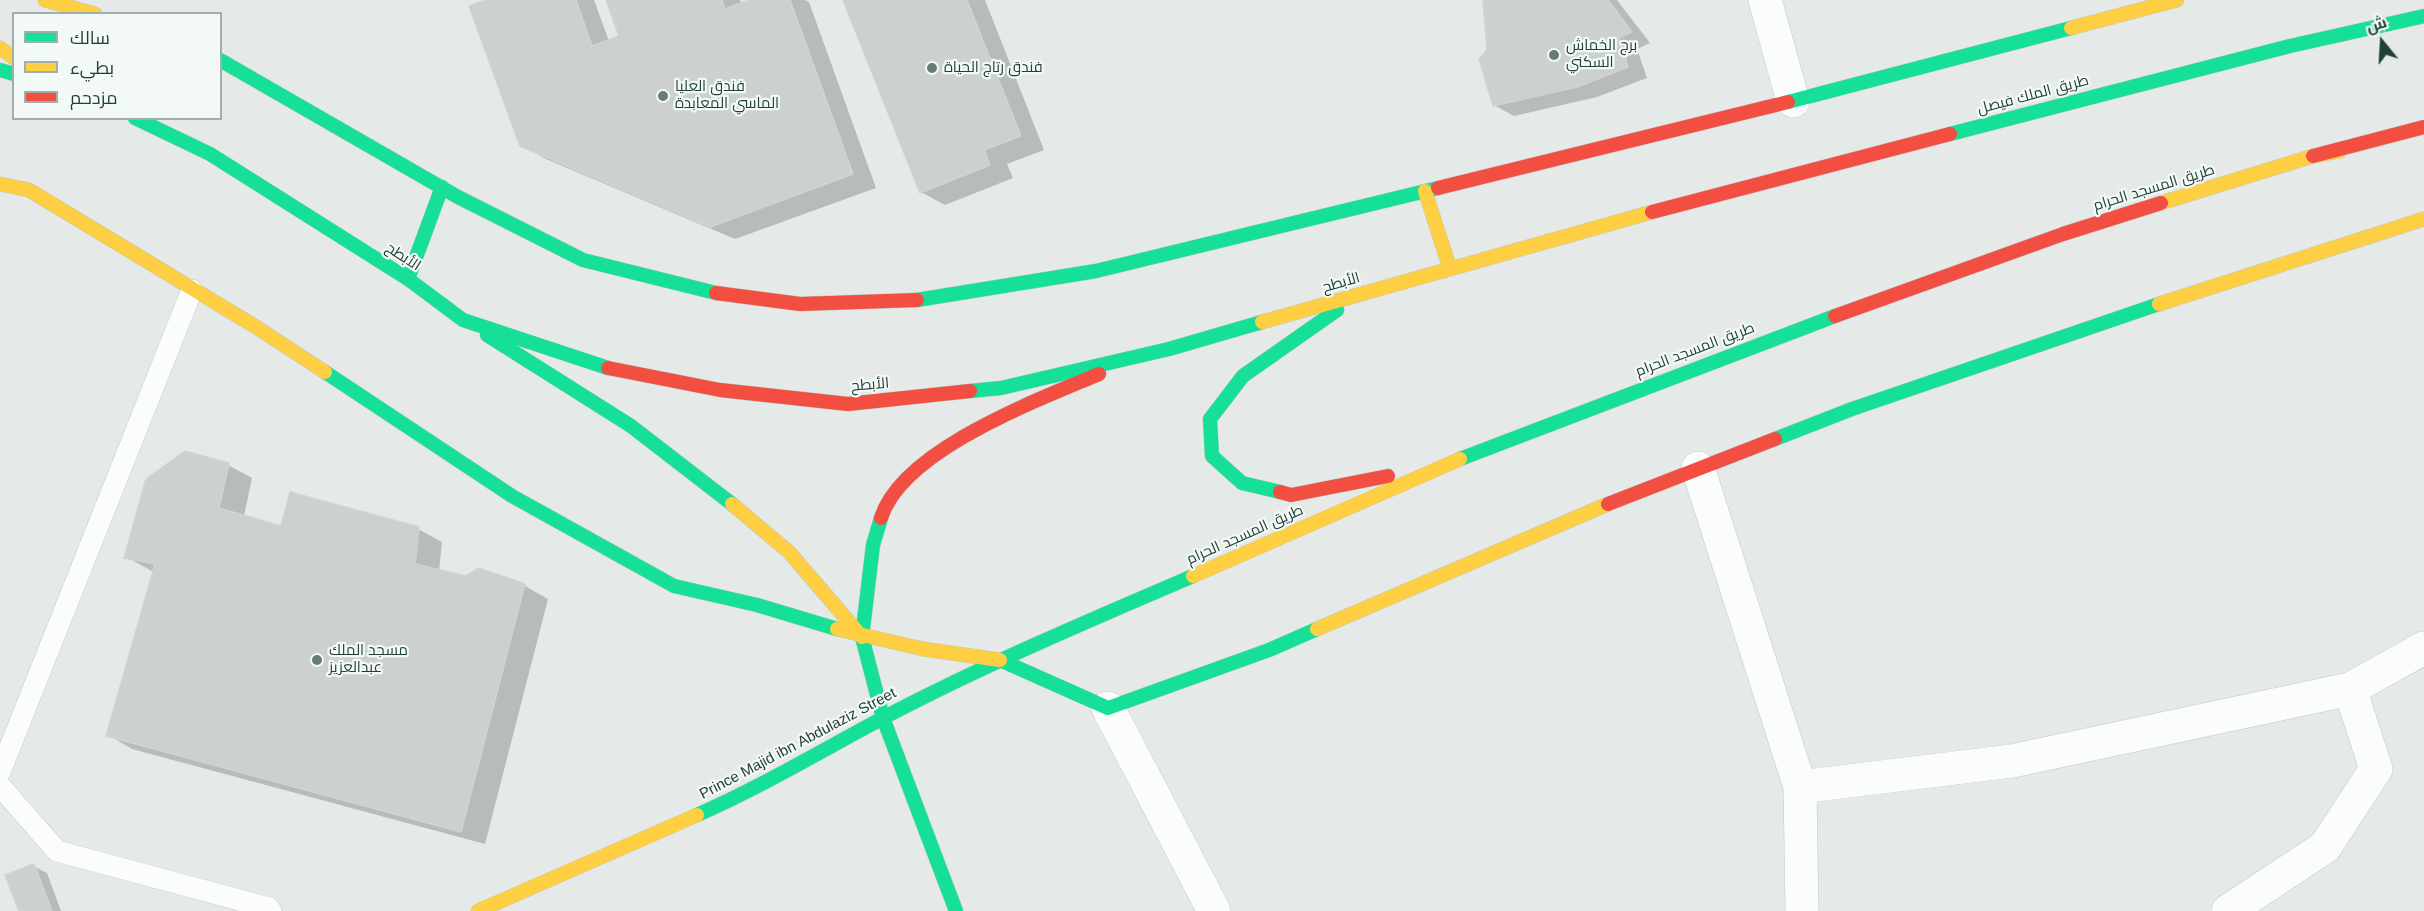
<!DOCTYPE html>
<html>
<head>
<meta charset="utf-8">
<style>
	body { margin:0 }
	#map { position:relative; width:2424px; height:911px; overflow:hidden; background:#e5eae8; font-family:Arial,Cairo,sans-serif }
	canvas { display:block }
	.legend { position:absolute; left:12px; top:12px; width:210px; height:108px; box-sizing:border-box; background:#f3f9f6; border:2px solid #9fafa9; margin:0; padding:8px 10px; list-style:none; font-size:18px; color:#214036 }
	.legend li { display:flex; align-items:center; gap:12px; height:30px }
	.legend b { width:30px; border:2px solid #9fafa9 }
	.north { position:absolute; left:2352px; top:12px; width:60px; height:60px; -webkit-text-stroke:4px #f3f9f6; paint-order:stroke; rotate:342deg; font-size:16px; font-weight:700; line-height:24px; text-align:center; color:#214036 }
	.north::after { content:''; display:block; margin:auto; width:21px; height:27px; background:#214036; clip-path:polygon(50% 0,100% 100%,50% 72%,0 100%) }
</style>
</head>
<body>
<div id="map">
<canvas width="2424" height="911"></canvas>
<ul class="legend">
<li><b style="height:8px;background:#16e098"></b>سالك</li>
<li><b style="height:8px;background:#ffcf43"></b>بطيء</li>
<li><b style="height:8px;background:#f24e42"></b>مزدحم</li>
</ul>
<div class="north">ش</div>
</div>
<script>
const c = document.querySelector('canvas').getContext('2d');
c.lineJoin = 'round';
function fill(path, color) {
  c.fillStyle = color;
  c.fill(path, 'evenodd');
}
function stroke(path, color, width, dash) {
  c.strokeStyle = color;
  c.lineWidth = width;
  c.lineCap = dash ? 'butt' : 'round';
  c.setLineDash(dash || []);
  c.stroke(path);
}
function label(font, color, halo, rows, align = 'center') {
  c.font = font + ' Arial,Cairo,sans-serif';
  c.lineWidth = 4.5;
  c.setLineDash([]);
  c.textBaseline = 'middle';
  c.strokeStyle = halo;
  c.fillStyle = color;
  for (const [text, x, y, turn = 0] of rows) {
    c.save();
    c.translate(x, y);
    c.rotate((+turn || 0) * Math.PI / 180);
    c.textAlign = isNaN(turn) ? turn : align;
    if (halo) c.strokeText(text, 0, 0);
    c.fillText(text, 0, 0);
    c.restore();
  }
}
fill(new Path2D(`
	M 490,0 L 594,0 L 609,41 L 621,37 L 607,0 L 740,0 L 742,4 L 754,0 L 805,0 L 809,2 L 876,188 L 735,239 L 546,159 L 521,145 Z
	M 845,0 L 985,0 L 1044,150 L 1007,164 L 1013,178 L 945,205 L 921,192 Z
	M 1485,0 L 1617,0 L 1650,43 L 1637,49 L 1647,78 L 1597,97 L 1514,116 L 1494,105 Z
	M 228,465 L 252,478 L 244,516 L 282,528 L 418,529 L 442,542 L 439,571 L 525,586 L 548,599 L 485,844 L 132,749 L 108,735 L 154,572 L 126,557 Z
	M 33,866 L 47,873 L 61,911 L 21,911 Z`), '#0003');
const building = new Path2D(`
	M 486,0 L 576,0 L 592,46 L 619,36 L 606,0 L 722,0 L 725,9 L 749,0 L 790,0 L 853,174 L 710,227 L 520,146 L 469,6 Z
	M 843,0 L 967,0 L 1021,136 L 984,150 L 990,165 L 920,193 Z
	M 1483,0 L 1608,0 L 1632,32 L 1619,38 L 1628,67 L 1577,87 L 1493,106 L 1479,59 L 1487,50 Z
	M 185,451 L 229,463 L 219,508 L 281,526 L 290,492 L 419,527 L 415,564 L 466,576 L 479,568 L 525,584 L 461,832 L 106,736 L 155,564 L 124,558 L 146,479 Z
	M 34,864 L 52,911 L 19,911 L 5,875 Z`);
fill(building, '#ccd1cf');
stroke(building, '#ced4d1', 1.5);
const lane = new Path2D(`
	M 0,772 L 192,290
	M 0,786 L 57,851 L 269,908 L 271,911`);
const street = new Path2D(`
	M 1765,0 L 1793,101
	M 1698,468 L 1800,787 L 1802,911
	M 1108,708 L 1214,911
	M 1800,787 L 2012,761 L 2350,689 L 2424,648
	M 2228,911 L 2325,847 L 2376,769 L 2350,689`);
const fast = new Path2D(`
	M 220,60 L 458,197 L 583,260 L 716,293
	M 0,70 L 14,74
	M 1788,102 L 2071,28
	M 135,118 L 210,154 L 408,279 L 463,320 L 608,368
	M 1950,134 L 2290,46 L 2424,16
	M 408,279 L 442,187
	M 917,300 L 1096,271 L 1438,188
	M 487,335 L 631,426 L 732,504
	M 325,372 L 512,496 L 674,586 L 757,605 L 837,629
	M 970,391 L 1001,388 L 1169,349 L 1262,322
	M 1775,439 L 1852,409 L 2159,304
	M 1460,459 L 1835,316
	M 1280,492 L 1242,483 L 1212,456 L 1210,419 L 1243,376 L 1337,310
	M 881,518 L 873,545 L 862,637 L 883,718 L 956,911
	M 1000,660 L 1108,708 L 1269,650 L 1317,629
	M 697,815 C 761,787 821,751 883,718 C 984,665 1088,621 1193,576`);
const slow = new Path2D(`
	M 45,0 L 95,14
	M 2071,28 L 2177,0
	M 0,48 L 14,58
	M 0,184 L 29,190 L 256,327 L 325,372
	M 1425,191 L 1450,269
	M 2161,203 L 2313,156 L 2340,151
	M 2159,304 L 2424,219
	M 1262,322 L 1652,212
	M 732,504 L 789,552 L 862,637
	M 1193,576 L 1460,459
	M 837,629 L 923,649 L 1000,660
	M 1317,629 L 1608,504
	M 478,911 L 697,815`);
const jam = new Path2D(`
	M 2313,156 L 2424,127
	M 1438,188 L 1788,102
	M 1652,212 L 1950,134
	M 716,293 L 800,304 L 917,300
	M 1835,316 L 2063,234 L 2161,203
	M 608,368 L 720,390 L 848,404 L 970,391
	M 1280,492 L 1291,495 L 1388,476
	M 1608,504 L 1775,439
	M 881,518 C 902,450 1038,400 1099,374`);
stroke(lane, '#c2c7c5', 22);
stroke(street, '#c2c7c5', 34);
stroke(fast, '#c0c8c5', 15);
stroke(slow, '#c0c8c5', 15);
stroke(jam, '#c0c8c5', 15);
stroke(lane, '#fbfcfc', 21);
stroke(street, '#fbfcfc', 33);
stroke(fast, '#16e098', 14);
stroke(slow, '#ffcf43', 14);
stroke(jam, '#f24e42', 14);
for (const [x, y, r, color] of [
	[1554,55,6,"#667c74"],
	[932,68,6,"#667c74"],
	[663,96,6,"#667c74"],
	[317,660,6,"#667c74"]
]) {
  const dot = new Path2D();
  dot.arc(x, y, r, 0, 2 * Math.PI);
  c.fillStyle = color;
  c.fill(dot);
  stroke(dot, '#f3f9f6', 2);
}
label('15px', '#214036', '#f3f9f6', [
	["برج الخماش",1566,46],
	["السكني",1566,63],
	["فندق رتاج الحياة",944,68],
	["فندق العليا",675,87],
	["الماسي المعابدة",675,104],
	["مسجد الملك",329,651],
	["عبدالعزيز",329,668]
], 'left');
label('15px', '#214036', '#f3f9f6', [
	["طريق الملك فيصل",2033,95,-15],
	["طريق المسجد الحرام",2154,188,-17],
	["الأبطح",403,257,33],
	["الأبطح",1341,283,-16],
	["طريق المسجد الحرام",1695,350,-21],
	["الأبطح",870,385,-5],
	["طريق المسجد الحرام",1245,535,-24],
	["Prince Majid ibn Abdulaziz Street",798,744,-28]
]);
</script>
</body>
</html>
